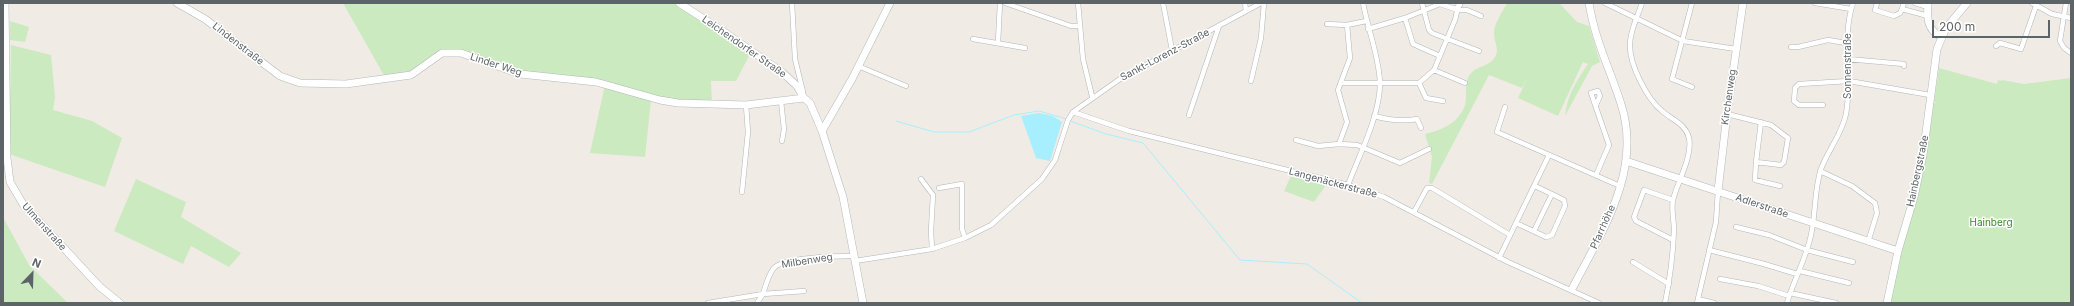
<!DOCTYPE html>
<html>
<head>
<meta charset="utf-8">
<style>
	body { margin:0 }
	#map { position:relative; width:2074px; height:306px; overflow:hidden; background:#f1ebe5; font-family:Inter,sans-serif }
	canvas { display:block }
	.frame { position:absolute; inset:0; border:4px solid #5d6467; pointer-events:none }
	.north { position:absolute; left:12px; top:254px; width:40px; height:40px; -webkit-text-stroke:3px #fff; paint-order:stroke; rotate:23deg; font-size:11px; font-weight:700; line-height:16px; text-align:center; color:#5d6467 }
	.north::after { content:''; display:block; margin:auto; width:14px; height:18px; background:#5d6467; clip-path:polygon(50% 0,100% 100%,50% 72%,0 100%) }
	.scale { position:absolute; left:1932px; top:20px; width:118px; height:18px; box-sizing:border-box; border:2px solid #5d6467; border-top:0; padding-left:5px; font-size:12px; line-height:14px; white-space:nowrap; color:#5d6467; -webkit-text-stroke:3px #fff; paint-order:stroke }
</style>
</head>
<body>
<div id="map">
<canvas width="2074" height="306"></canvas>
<div class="frame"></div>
<div class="north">N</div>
<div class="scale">200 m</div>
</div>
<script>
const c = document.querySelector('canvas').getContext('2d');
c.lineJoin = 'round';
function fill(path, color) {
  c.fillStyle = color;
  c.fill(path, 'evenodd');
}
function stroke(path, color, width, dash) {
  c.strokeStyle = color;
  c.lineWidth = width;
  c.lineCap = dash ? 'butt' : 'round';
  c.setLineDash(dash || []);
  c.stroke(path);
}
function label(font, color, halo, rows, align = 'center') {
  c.font = font + ' Inter,sans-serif';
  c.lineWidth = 3;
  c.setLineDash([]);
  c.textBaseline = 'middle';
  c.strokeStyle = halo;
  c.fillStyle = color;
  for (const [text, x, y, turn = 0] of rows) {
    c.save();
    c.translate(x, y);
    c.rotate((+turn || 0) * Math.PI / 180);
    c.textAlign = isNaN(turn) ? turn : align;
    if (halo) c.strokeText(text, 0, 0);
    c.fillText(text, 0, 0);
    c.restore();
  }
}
fill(new Path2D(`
	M 343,3 L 676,3 L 751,52 L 736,81 L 711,81 L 712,105 L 651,100 L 645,157 L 590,153 L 605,85 L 518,73 L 447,50 L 413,74 L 386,79 Z
	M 1507,3 L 1559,3 L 1577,22 L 1589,26 L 1600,62 L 1592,66 L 1565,116 C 1567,95 1577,80 1588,64 L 1583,62 L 1558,116 L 1518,98 L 1527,79 L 1522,88 L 1489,75 L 1432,184 L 1429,183 L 1432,157 L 1425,134 C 1442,130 1459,123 1465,105 C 1468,94 1463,81 1472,72 C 1478,66 1490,66 1495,57 C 1500,50 1494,42 1494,34 C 1493,25 1503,11 1507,3 Z
	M 10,21 L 29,27 L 25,42 L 10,40 Z
	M 11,45 L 51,55 L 55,97 L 53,110 L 92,121 L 122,138 L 105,187 L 9,154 Z
	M 1939,68 L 1997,84 L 1998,80 L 2002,81 L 2002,80 L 2024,84 L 2071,78 L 2071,303 L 1890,303 L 1897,259 L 1927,151 L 1933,103 L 1937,103 L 1934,102 Z
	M 1291,176 L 1326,185 L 1314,202 L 1284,191 Z
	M 136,179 L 186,202 L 181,217 L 241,253 L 229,267 L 191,246 L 183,264 L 114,231 Z
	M 3,217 L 29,265 L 68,303 L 3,303 Z`), '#cbeac0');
fill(new Path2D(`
	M 1039,113 L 1053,116 L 1062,122 L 1050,161 L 1036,158 L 1021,116 Z`), '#a7efff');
stroke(new Path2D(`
	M 896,121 L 934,132 L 969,132 L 1014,115 L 1039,111 L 1067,119
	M 1070,121 L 1106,134 L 1143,143 L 1240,260 L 1307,264 L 1362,303`), '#a7efff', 1);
const street = new Path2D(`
	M 792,3 L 795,59 L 803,92
	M 1005,3 L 1071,26 L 1080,26
	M 1078,3 L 1083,59 L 1092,96
	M 1163,3 L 1172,50
	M 1245,3 L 1246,11
	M 1422,3 L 1429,30 L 1432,33 L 1479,51
	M 1605,3 L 1683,41 L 1736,49
	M 1642,3 C 1638,16 1630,30 1630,44 C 1629,64 1647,99 1662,111 C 1672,120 1685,123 1689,138 C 1693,156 1677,183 1673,200 C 1671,210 1674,220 1674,230 C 1673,254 1670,279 1665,303
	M 1815,3 L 1851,9
	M 1877,3 L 1875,10 L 1894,16 L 1900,13 L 1902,9
	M 1904,3 L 1902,9 L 1928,16
	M 1915,3 L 1928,7
	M 2032,3 L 2052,14 L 2071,18
	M 2066,3 L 2060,41 L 2064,48 L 2071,53
	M 1459,10 L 1467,10 L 1481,16
	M 1405,18 L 1413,44 L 1440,56
	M 1327,24 L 1347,25 L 1366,21
	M 1368,29 L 1405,18 L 1440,4 L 1455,9 L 1460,5
	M 973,39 L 1025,48
	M 998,42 L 1000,3
	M 1996,46 L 2000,43 L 2021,49 L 2036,6
	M 1791,47 L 1798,47 L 1828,40 L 1846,43
	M 1847,59 L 1904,64 L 1904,66
	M 858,66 L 906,86
	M 1434,70 L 1465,83
	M 1251,81 L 1261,38 L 1264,3
	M 1341,83 L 1419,83 L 1434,70 L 1455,20 L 1459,3
	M 1419,83 L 1426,98 L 1443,101
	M 1692,87 L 1672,79 L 1692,3
	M 781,101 L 784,129 L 782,141
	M 1596,105 L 1600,96 L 1598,91 L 1591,93 L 1609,145 L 1596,175
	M 1823,105 L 1799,105 L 1794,101 L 1795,88 L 1799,84 L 1849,81 L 1930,95
	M 1505,107 L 1497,132 L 1620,186
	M 1073,112 L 1129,131 L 1348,185 L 1384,197 L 1508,262 L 1599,303
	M 1727,114 L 1771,125 L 1788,138 L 1784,162 L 1781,165 L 1756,162 L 1755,180 L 1780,186
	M 1189,115 L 1219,26
	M 1374,116 C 1389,120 1402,122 1417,119 L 1421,128
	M 1296,140 L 1318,146 L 1339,144 L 1357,145 L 1400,163 L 1429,149
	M 1339,144 L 1347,122 L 1338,90 L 1350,58 L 1347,25
	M 1756,162 L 1761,122
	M 1820,171 L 1852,186 L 1875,203 L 1877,213 L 1868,242
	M 921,179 L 933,195 L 931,231 L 932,249
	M 1348,185 C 1359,155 1380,116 1380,83 C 1379,56 1368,30 1363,3
	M 939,188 L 962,184 L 962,229 L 965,238
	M 742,192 L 748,132 L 746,105
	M 1414,212 L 1427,188 L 1432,188 L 1510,235
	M 1516,223 L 1546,237 L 1552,235 L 1565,206 L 1564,200 L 1535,186
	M 1736,227 L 1769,235 L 1807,250 L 1853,262
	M 1534,231 L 1552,194
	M 1673,240 L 1636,221 L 1634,217 L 1644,190 L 1673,200
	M 1709,250 L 1764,264 L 1797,274
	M 1499,258 L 1549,155
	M 855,261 L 932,249 L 965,238 L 991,225 L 1042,179 L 1055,160 L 1068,120 L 1073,112 L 1120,79 L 1261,3
	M 1633,262 L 1669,284
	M 1800,271 L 1849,283
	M 1720,279 L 1758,286 L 1789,296
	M 1790,293 L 1836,303
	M 1698,299 L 1714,303
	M 708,303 L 763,294 C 766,285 768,275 774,268 C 784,257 838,256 854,256
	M 757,303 L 763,294 L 804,291
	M 1697,303 L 1716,222 L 1718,191
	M 1787,303 C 1794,279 1806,259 1811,235 C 1816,213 1814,190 1821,169 C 1828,150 1842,134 1846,114 C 1853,77 1841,40 1853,3`);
const secondary = new Path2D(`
	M 5,3 L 7,158 L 10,182 L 23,204 L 100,287 L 120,303
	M 177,3 L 205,19 L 280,76 L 300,83 L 346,84 L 411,75 L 442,53 L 461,53 L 520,74 L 596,82 L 660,100 L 678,103 L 746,105 L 804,98
	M 679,3 L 721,30 L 783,73 L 797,86 L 804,98 L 810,103 L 822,131 L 843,197 L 863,303
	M 1928,3 C 1927,18 1927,31 1942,37
	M 822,131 L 852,79 L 890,3
	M 1626,161 L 1898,251
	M 1718,191 L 1727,114 L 1743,3
	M 1572,289 C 1601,233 1643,171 1621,104 C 1610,69 1595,41 1589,3
	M 1887,303 L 1898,251 L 1914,197 L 1923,155 L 1937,49 L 1946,28 L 1967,3`);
stroke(street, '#b1b6b9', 5.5);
stroke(secondary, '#b2b8bb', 8);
stroke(street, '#fff', 4.5);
stroke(secondary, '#fff', 7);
label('10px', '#5d6467', '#fff', [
	["Lindenstraße",238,44,38],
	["Leichendorfer Straße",744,47,35],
	["Sankt-Lorenz-Straße",1165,55,-28],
	["Linder Weg",496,65,18],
	["Sonnenstraße",1848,66,-90],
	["Kirchenweg",1729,97,-82],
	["Hainbergstraße",1918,171,-78],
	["Langenäckerstraße",1333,183,15],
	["Adlerstraße",1762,206,19],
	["Ulmenstraße",44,227,48],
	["Pfarrhöhe",1603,227,-66],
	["Milbenweg",807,261,-9]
]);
label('10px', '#40862d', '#fff', [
	["Hainberg",1991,223]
]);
</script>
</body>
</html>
